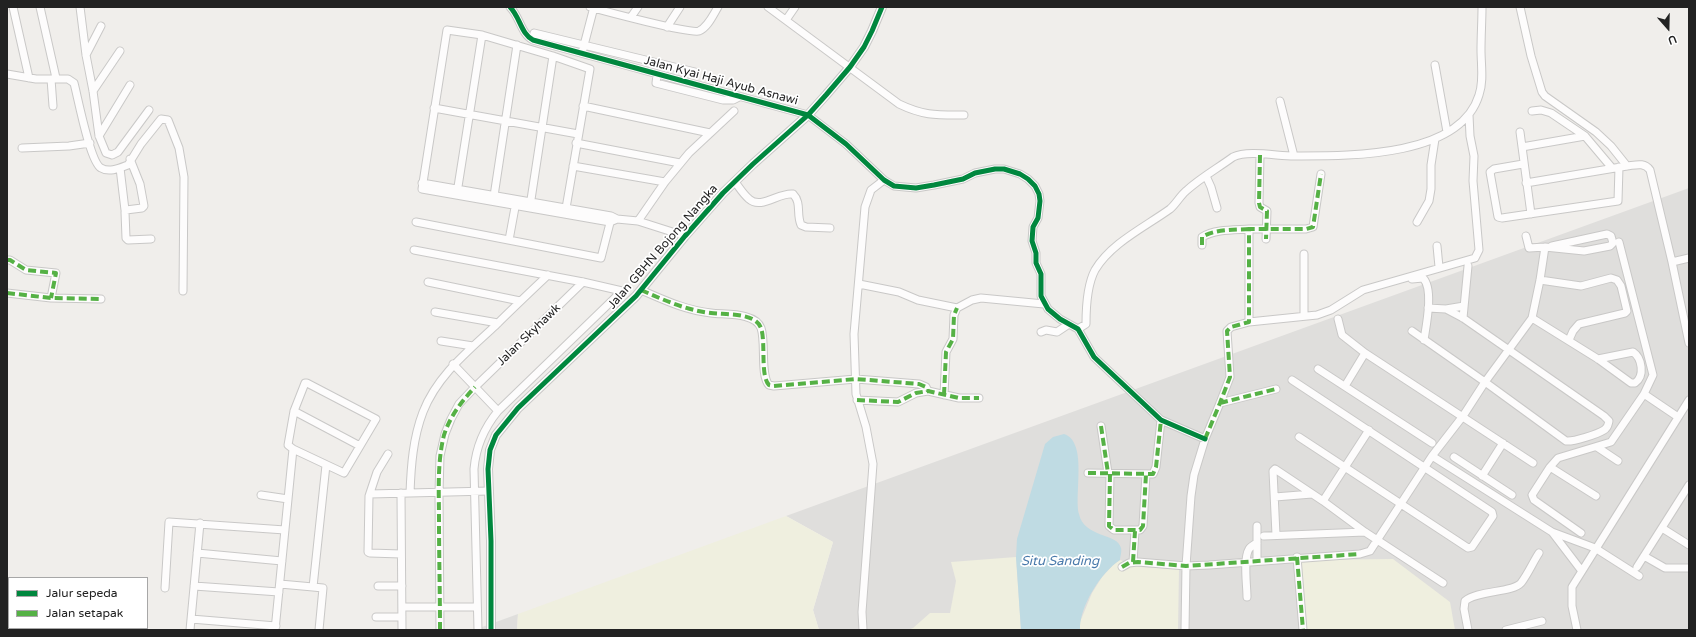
<!DOCTYPE html>
<html>
<head>
<meta charset="utf-8">
<style>
	body { margin:0 }
	#map { position:relative; width:1696px; height:637px; overflow:hidden; background:#f0eeeb; font-family:"Varela Round",sans-serif }
	canvas { display:block }
	.frame { position:absolute; inset:0; border:8px solid #222; pointer-events:none }
	.legend { position:absolute; left:8px; top:577px; width:140px; height:52px; box-sizing:border-box; background:#fff; border:1px solid #a7a7a7; margin:0; padding:5px 7px; list-style:none; font-size:12px; color:#222 }
	.legend li { display:flex; align-items:center; gap:8px; height:20px }
	.legend b { width:20px; border:1px solid #a7a7a7 }
	.north { position:absolute; left:1648px; top:8px; width:40px; height:40px; -webkit-text-stroke:3px #fff; paint-order:stroke; rotate:160deg; font-size:11px; font-weight:700; line-height:16px; text-align:center; color:#222 }
	.north::after { content:''; display:block; margin:auto; width:14px; height:18px; background:#222; clip-path:polygon(50% 0,100% 100%,50% 72%,0 100%) }
</style>
</head>
<body>
<div id="map">
<canvas width="1696" height="637"></canvas>
<div class="frame"></div>
<ul class="legend">
<li><b style="height:5px;background:#00873e"></b>Jalur sepeda</li>
<li><b style="height:5px;background:#55b145"></b>Jalan setapak</li>
</ul>
<div class="north">U</div>
</div>
<script>
const c = document.querySelector('canvas').getContext('2d');
c.lineJoin = 'round';
function fill(path, color) {
  c.fillStyle = color;
  c.fill(path, 'evenodd');
}
function stroke(path, color, width, dash) {
  c.strokeStyle = color;
  c.lineWidth = width;
  c.lineCap = dash ? 'butt' : 'round';
  c.setLineDash(dash || []);
  c.stroke(path);
}
function label(font, color, halo, rows, align = 'center') {
  c.font = font + ' "Varela Round",sans-serif';
  c.lineWidth = 3.5;
  c.setLineDash([]);
  c.textBaseline = 'middle';
  c.strokeStyle = halo;
  c.fillStyle = color;
  for (const [text, x, y, turn = 0] of rows) {
    c.save();
    c.translate(x, y);
    c.rotate((+turn || 0) * Math.PI / 180);
    c.textAlign = isNaN(turn) ? turn : align;
    if (halo) c.strokeText(text, 0, 0);
    c.fillText(text, 0, 0);
    c.restore();
  }
}
fill(new Path2D(`
	M 1689,188 L 1689,630 L 819,630 L 813,610 L 833,542 L 786,516 Z
	M 518,614 L 517,630 L 474,630 Z`), '#dfdedc');
fill(new Path2D(`
	M 786,516 L 833,542 L 813,610 L 819,630 L 517,630 L 518,614 Z
	M 1016,557 L 1021,630 L 908,630 L 913,628 L 930,613 L 950,613 L 956,581 L 951,562 Z
	M 1393,559 L 1450,602 L 1455,630 L 1307,630 L 1300,560 Z
	M 1120,560 L 1140,567 L 1179,569 L 1178,630 L 1080,630 L 1080,622 L 1092,593 L 1102,577 L 1113,565 Z`), '#efefdf');
fill(new Path2D(`
	M 1064,434 C 1088,442 1074,493 1079,514 C 1084,538 1118,533 1121,548 C 1122,552 1120,557 1120,560 C 1101,572 1079,607 1080,630 L 1021,630 L 1016,557 L 1017,539 L 1045,444 L 1053,437 Z`), '#bfdbe3');
const minor = new Path2D(`
	M 13,7 L 29,78
	M 40,7 L 56,78
	M 80,7 L 86,55 L 93,91 L 99,136 L 106,153 L 112,155 L 118,152 L 149,110
	M 510,7 C 520,17 521,34 533,40 L 808,115 L 846,144 L 884,180 L 894,186 L 916,188 L 934,185 L 963,179 L 975,173 L 995,169 L 1004,169 L 1020,174 L 1028,179 L 1035,186 L 1039,194 L 1040,201 L 1038,218 L 1033,227 L 1032,241 L 1036,253 L 1036,263 L 1041,274 L 1041,296 L 1048,309 L 1060,319 L 1078,329 L 1094,357 L 1161,420 L 1205,439
	M 590,7 C 604,11 690,34 699,31 C 708,27 713,15 718,7
	M 768,7 L 899,104 C 924,116 937,115 964,115
	M 1520,7 L 1531,56 L 1542,92 L 1545,96 L 1596,132 L 1611,146 L 1627,166
	M 631,17 L 638,7
	M 786,20 L 795,7
	M 667,27 L 680,7
	M 534,33 L 695,72
	M 583,49 L 594,7
	M 86,55 L 101,26
	M 1435,65 L 1447,132
	M 7,74 L 36,79 L 68,79 L 74,83 C 78,98 90,162 101,168 C 109,173 120,168 128,165 L 141,144 L 161,119 L 168,120 L 179,148 L 184,177 L 183,291
	M 657,75 L 656,83 L 723,100 L 733,100 L 739,97
	M 51,79 L 53,106
	M 93,91 L 120,51
	M 1280,101 L 1294,156
	M 583,106 L 710,133
	M 434,108 L 578,134
	M 1532,111 L 1541,110 L 1551,113 L 1585,136 L 1612,168
	M 1520,132 L 1531,214
	M 99,136 L 130,85
	M 576,143 L 680,163
	M 1522,147 L 1585,136
	M 22,148 L 69,146 L 90,143
	M 1260,155 L 1259,203 L 1260,207 L 1267,211 L 1266,239
	M 130,159 L 140,184 L 144,206 L 142,208 L 126,210 L 125,212 L 126,238 L 128,240 L 151,239
	M 1523,164 L 1494,169 L 1490,172 L 1498,217 L 1502,218 L 1618,201 L 1619,167
	M 573,166 L 665,182
	M 120,168 L 125,210
	M 1206,176 L 1211,187 L 1217,208
	M 735,182 C 739,187 743,194 749,199 C 761,210 779,192 793,194 C 802,203 796,214 801,225 L 806,227 L 830,228
	M 422,183 L 611,216 L 617,219 L 638,221 L 685,236
	M 1526,183 L 1627,166 C 1636,165 1644,162 1650,170 L 1672,262 L 1689,343
	M 457,193 L 482,35
	M 494,196 L 517,45
	M 530,206 L 553,56
	M 565,214 L 590,69 L 553,56 L 482,35 L 447,30 L 422,189 L 610,222 L 617,219
	M 638,221 L 665,182 L 689,153 L 734,111
	M 416,222 L 601,258 L 611,219
	M 1417,222 L 1429,201 L 1431,189 L 1431,165 L 1435,139
	M 1526,236 L 1529,248 L 1545,247
	M 509,240 L 516,202
	M 1202,245 L 1202,237 C 1215,229 1234,230 1249,229
	M 1437,246 L 1439,267
	M 414,250 L 583,282 L 622,291 L 498,411 C 484,428 476,446 474,469 L 478,630
	M 7,260 L 10,260 L 26,270 L 56,273 L 51,298
	M 1672,262 L 1689,258
	M 1412,279 L 1423,278 C 1434,289 1426,326 1424,340
	M 1540,280 L 1581,286 L 1611,278 L 1617,280 L 1621,286 L 1627,311 L 1625,313 L 1579,324 L 1573,331 L 1569,340
	M 428,282 L 520,301
	M 859,284 L 899,292 L 918,300 L 957,308
	M 641,290 C 664,300 685,310 711,313 C 725,315 755,312 761,328 C 766,342 760,376 769,385 L 774,386 L 856,379 L 919,384 L 926,387 L 928,391
	M 7,293 L 51,298 L 101,299
	M 1446,309 L 1464,306
	M 435,312 L 498,323
	M 1304,316 L 1304,254
	M 1463,318 L 1468,266
	M 1532,318 L 1598,359 L 1631,383 L 1635,383 C 1645,376 1642,358 1633,352 L 1598,359
	M 1338,319 L 1342,335 L 1365,353 L 1533,463
	M 1249,322 L 1249,229 L 1306,229 L 1313,227 L 1321,174
	M 1078,329 L 1086,324 C 1086,307 1087,285 1095,270 C 1111,243 1145,227 1170,209 C 1176,204 1180,196 1186,191 C 1200,178 1218,168 1233,157 C 1248,150 1277,156 1294,156 C 1347,156 1460,158 1479,95 C 1484,81 1481,65 1481,50 C 1481,35 1482,21 1482,7
	M 1412,331 L 1485,382 L 1566,441 C 1573,442 1598,434 1604,430 C 1608,428 1608,425 1609,421 L 1604,416 L 1463,318 L 1446,309 L 1428,308
	M 1041,332 L 1046,330 L 1057,332 L 1069,324
	M 441,341 L 473,346
	M 453,364 L 498,411
	M 1318,369 L 1432,443
	M 1292,380 L 1492,512 L 1493,516 L 1472,547 L 1468,548 L 1299,437
	M 305,383 L 307,383 L 376,419 L 344,473 L 293,449 L 288,445 L 294,411 Z
	M 1345,386 L 1365,353
	M 1644,394 L 1678,417
	M 944,395 L 946,352 L 953,339 L 954,315 L 957,308 L 972,300 L 981,298 L 1044,304
	M 857,400 L 898,402 L 916,393 L 928,391 L 959,398 L 979,398
	M 1220,403 L 1276,389
	M 294,411 L 360,446
	M 1101,426 L 1108,473
	M 1597,447 L 1618,461
	M 388,454 L 377,472 L 369,496 L 368,552 L 370,553 L 401,554
	M 1432,456 L 1552,532 L 1595,548 L 1639,576
	M 1454,457 L 1512,495
	M 1550,467 L 1596,496
	M 1088,473 L 1153,474 L 1156,467 L 1161,420
	M 1110,474 L 1109,526 L 1114,530 L 1140,530 L 1143,526 L 1146,474
	M 1482,476 L 1503,443
	M 401,493 L 402,630
	M 410,493 C 411,466 413,438 423,412 C 437,376 467,352 495,326 C 512,309 530,292 548,275
	M 370,494 L 489,491
	M 261,495 L 288,499
	M 1275,497 L 1312,494
	M 1323,501 L 1369,430
	M 1662,528 L 1689,545
	M 1552,532 L 1581,570
	M 1581,533 L 1534,500 L 1532,495 L 1550,467 L 1558,458 L 1611,442 L 1644,394 L 1653,375 L 1619,242
	M 1276,535 L 1273,471 L 1275,469 L 1323,501 L 1365,532 L 1443,583
	M 1264,536 L 1365,532
	M 197,553 L 282,561
	M 1644,556 L 1665,568 L 1689,568
	M 1297,557 L 1303,630
	M 1257,561 L 1257,526
	M 1133,562 L 1135,531
	M 1122,567 L 1129,563 L 1138,562 L 1186,566 L 1209,565 L 1360,554 L 1370,551 L 1432,456 L 1463,416 L 1485,382 L 1532,318 L 1540,280 L 1545,247 L 1584,251 L 1610,246 L 1613,243 L 1611,236 L 1607,234 L 1552,246
	M 1637,567 L 1689,485
	M 280,584 L 313,587
	M 194,586 L 279,592
	M 378,586 L 402,586
	M 165,588 L 169,522 L 285,530
	M 1247,597 C 1247,585 1243,559 1249,549 C 1251,546 1255,544 1257,543
	M 402,607 L 477,607
	M 376,617 L 402,617
	M 191,619 L 276,626
	M 190,630 L 200,523
	M 275,630 L 293,449
	M 319,630 L 323,588 L 313,587 L 326,465
	M 440,630 L 439,493 L 440,456 L 445,434 L 451,419 L 459,404 L 475,387 L 583,282
	M 863,630 L 862,612 L 873,464 L 866,427 L 856,394 L 854,334 L 865,207 L 871,190 L 884,180
	M 1185,630 L 1186,566 L 1191,496 L 1194,475 L 1205,439 L 1220,403 L 1230,377 L 1227,331 L 1231,327 L 1249,322 L 1317,315 L 1331,310 L 1363,290 L 1475,258 L 1479,250 L 1473,181 L 1474,156 L 1470,136 L 1469,115
	M 1468,630 L 1464,609 L 1465,601 C 1478,590 1512,593 1521,583 C 1528,574 1533,562 1539,553
	M 1506,630 L 1542,621
	M 1577,630 L 1572,606 L 1572,587 L 1689,400`);
const tertiary = new Path2D(`
	M 491,630 L 491,541 L 488,469 L 490,450 L 496,435 L 518,408 L 636,296 L 685,236 L 723,193 L 753,164 L 808,115 L 826,95 L 850,67 L 864,47 L 872,31 L 882,7`);
stroke(minor, '#c9c8c7', 9);
stroke(tertiary, '#c9c8c7', 10);
stroke(minor, '#fdfcfc', 7);
stroke(tertiary, '#fdfcfc', 8);
stroke(new Path2D(`
	M 1260,155 L 1259,203 L 1260,207 L 1267,211 L 1266,239
	M 1202,245 L 1202,237 C 1215,229 1234,230 1249,229
	M 7,260 L 10,260 L 26,270 L 56,273 L 51,298
	M 641,290 C 664,300 685,310 711,313 C 725,315 755,312 761,328 C 766,342 760,376 769,385 L 774,386 L 856,379 L 919,384 L 926,387 L 928,391
	M 7,293 L 51,298 L 101,299
	M 944,395 L 946,352 L 953,339 L 954,315 L 957,308
	M 857,400 L 898,402 L 916,393 L 928,391 L 959,398 L 979,398
	M 1220,403 L 1276,389
	M 1101,426 L 1108,473
	M 1205,439 L 1220,403 L 1230,377 L 1227,331 L 1231,327 L 1249,322 L 1249,229 L 1306,229 L 1313,227 L 1321,174
	M 1088,473 L 1153,474 L 1156,467 L 1161,420
	M 1110,474 L 1109,526 L 1114,530 L 1140,530 L 1143,526 L 1146,474
	M 1297,557 L 1303,630
	M 1133,562 L 1135,531
	M 1122,567 L 1129,563 L 1138,562 L 1186,566 L 1360,554
	M 440,630 C 440,593 439,557 439,520 C 439,492 437,463 444,435 C 450,416 462,401 475,387`), '#55b145', 4, [8, 4]);
stroke(new Path2D(`
	M 510,7 C 520,17 521,34 533,40 L 808,115 L 846,144 L 884,180 L 894,186 L 916,188 L 934,185 L 963,179 L 975,173 L 995,169 L 1004,169 L 1020,174 L 1028,179 L 1035,186 L 1039,194 L 1040,201 L 1038,218 L 1033,227 L 1032,241 L 1036,253 L 1036,263 L 1041,274 L 1041,296 L 1048,309 L 1060,319 L 1078,329 L 1094,357 L 1161,420 L 1205,439
	M 491,630 L 491,541 L 488,469 L 490,450 L 496,435 L 518,408 L 636,296 L 685,236 L 723,193 L 753,164 L 808,115 L 826,95 L 850,67 L 864,47 L 872,31 L 882,7`), '#00873e', 5);
label('12px', '#222', '#fff', [
	["Jalan Kyai Haji Ayub Asnawi",721,81,15],
	["Jalan GBHN Bojong Nangka",663,247,-49],
	["Jalan Skyhawk",529,335,-44]
]);
label('italic 13px', '#4a7aab', '#fff', [
	["Situ Sanding",1060,562]
]);
</script>
</body>
</html>
